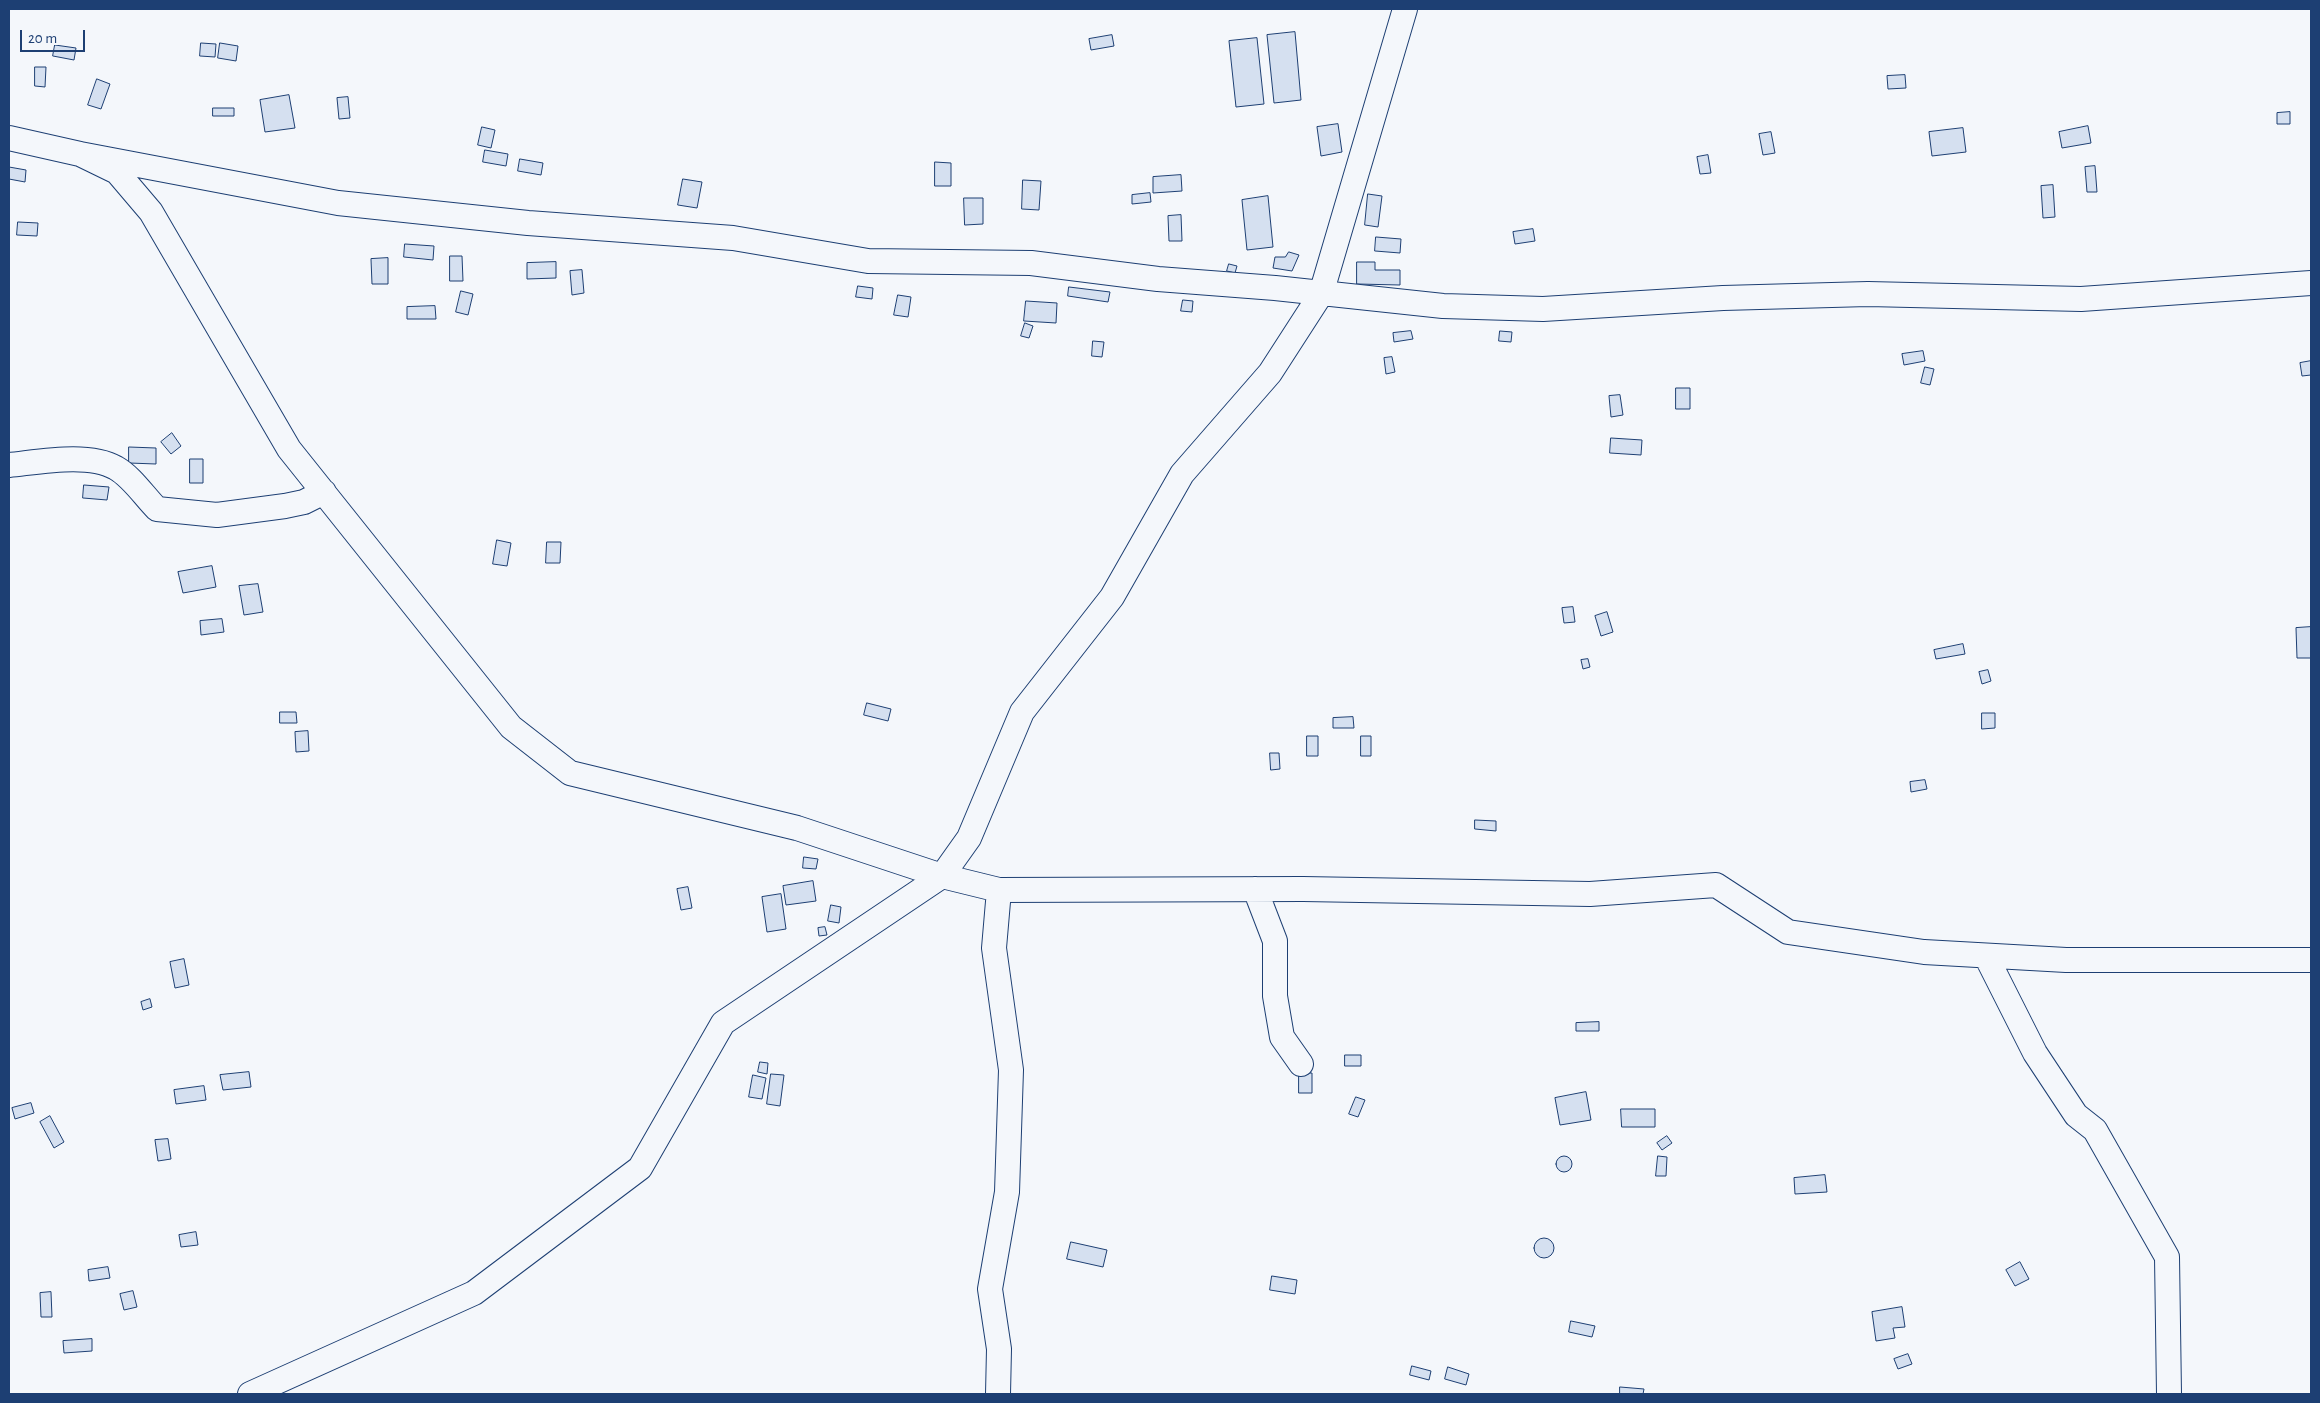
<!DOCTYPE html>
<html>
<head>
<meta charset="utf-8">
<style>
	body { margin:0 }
	#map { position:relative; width:2320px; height:1403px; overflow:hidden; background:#f4f7fb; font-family:"Alegreya Sans",sans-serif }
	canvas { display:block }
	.frame { position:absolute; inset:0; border:10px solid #1d3f73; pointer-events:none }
	.scale { position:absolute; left:20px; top:30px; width:65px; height:22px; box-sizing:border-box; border:2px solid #1d3f73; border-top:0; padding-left:6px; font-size:15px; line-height:18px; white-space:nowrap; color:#1d3f73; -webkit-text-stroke:4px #f4f7fb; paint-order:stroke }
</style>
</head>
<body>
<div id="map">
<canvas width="2320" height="1403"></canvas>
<div class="frame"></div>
<div class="scale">20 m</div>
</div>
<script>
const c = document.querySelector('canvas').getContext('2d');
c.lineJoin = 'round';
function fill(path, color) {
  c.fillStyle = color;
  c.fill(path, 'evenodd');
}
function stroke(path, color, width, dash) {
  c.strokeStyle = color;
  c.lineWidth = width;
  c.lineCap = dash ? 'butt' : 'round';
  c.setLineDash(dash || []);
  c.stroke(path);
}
const building = new Path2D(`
	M 1295,32 L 1301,100 L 1274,103 L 1267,35 Z
	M 1112,35 L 1114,46 L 1091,50 L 1089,39 Z
	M 1257,38 L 1264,104 L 1236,107 L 1229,41 Z
	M 201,43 L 216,44 L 215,57 L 200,56 Z
	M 220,43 L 238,46 L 236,61 L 218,58 Z
	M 55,45 L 76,48 L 74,60 L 53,56 Z
	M 35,67 L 46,67 L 45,87 L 35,86 Z
	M 1905,75 L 1906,88 L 1888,89 L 1887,76 Z
	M 97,79 L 110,84 L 101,109 L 88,105 Z
	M 289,95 L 295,128 L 265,132 L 260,100 Z
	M 348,97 L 350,118 L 339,119 L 337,98 Z
	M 213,108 L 234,108 L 234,116 L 213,116 Z
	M 2290,112 L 2290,124 L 2277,124 L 2277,113 Z
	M 1338,124 L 1342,152 L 1321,156 L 1317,127 Z
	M 2088,126 L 2091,143 L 2062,148 L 2059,132 Z
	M 482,127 L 495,130 L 491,148 L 478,145 Z
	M 1963,128 L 1966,152 L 1932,156 L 1929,132 Z
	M 1771,132 L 1775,153 L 1763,155 L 1759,134 Z
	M 485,150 L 508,154 L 506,166 L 483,162 Z
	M 1708,155 L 1711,173 L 1700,174 L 1697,157 Z
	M 520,159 L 543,163 L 541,175 L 518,171 Z
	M 935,162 L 951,163 L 951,186 L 935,186 Z
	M 2095,166 L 2097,192 L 2087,192 L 2085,167 Z
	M 9,167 L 26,170 L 25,182 L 9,179 Z
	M 1181,175 L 1182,191 L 1153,193 L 1153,177 Z
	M 683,179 L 702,182 L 697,208 L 678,205 Z
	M 1023,180 L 1041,181 L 1039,210 L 1022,209 Z
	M 2053,185 L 2055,217 L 2043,218 L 2041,186 Z
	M 1150,193 L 1151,202 L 1132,204 L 1132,195 Z
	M 1368,194 L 1382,196 L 1378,227 L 1365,225 Z
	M 1268,196 L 1273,247 L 1247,250 L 1242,200 Z
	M 964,198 L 983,198 L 983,224 L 965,225 Z
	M 1181,215 L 1182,241 L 1169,241 L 1168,216 Z
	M 18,222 L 38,223 L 37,236 L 17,235 Z
	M 1533,229 L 1535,241 L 1515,244 L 1513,232 Z
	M 1376,237 L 1401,239 L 1400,253 L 1375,251 Z
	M 405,244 L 434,246 L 433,260 L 404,257 Z
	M 1289,252 L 1299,255 L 1292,271 L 1273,268 L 1275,257 L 1285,257 Z
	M 450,256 L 462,256 L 463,281 L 450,281 Z
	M 388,258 L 388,284 L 372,284 L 371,259 Z
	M 556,262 L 556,278 L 527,279 L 527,263 Z
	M 1357,262 L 1375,262 L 1375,270 L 1400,270 L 1400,285 L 1357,284 Z
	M 1229,264 L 1237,266 L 1235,273 L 1227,271 Z
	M 582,270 L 584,293 L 572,295 L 570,271 Z
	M 858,286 L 873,288 L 872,299 L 856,297 Z
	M 1069,287 L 1110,292 L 1108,302 L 1068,296 Z
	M 461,291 L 473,294 L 468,315 L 456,312 Z
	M 898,295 L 911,297 L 908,317 L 894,315 Z
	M 1183,300 L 1193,301 L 1192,312 L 1181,311 Z
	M 1026,301 L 1057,303 L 1056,323 L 1024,321 Z
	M 435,306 L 436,319 L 407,319 L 407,307 Z
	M 1025,323 L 1033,326 L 1029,338 L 1021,336 Z
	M 1411,331 L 1413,339 L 1394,342 L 1393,333 Z
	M 1500,331 L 1512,332 L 1511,342 L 1499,341 Z
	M 1093,341 L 1104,342 L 1102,357 L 1092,356 Z
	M 1923,351 L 1925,361 L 1904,365 L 1902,354 Z
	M 1392,357 L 1395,372 L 1386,374 L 1384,358 Z
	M 2311,361 L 2311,375 L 2302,376 L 2300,363 Z
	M 1925,367 L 1934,369 L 1930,385 L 1921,383 Z
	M 1676,388 L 1690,388 L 1690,409 L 1676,409 Z
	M 1620,395 L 1623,415 L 1611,417 L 1609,396 Z
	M 172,433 L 181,446 L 171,454 L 161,442 Z
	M 1611,438 L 1642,440 L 1641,455 L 1610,453 Z
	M 129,447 L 156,448 L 156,464 L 129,463 Z
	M 190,459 L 203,459 L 203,483 L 190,483 Z
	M 84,485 L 109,487 L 107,500 L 83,498 Z
	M 497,540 L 511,543 L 507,566 L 493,564 Z
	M 547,542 L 561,542 L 560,563 L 546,563 Z
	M 212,566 L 216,587 L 183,593 L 178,572 Z
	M 258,584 L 263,612 L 244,615 L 239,586 Z
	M 1573,607 L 1575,622 L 1564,623 L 1562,608 Z
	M 1607,612 L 1613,632 L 1601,636 L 1595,616 Z
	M 222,619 L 224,632 L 201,635 L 200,621 Z
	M 2311,627 L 2311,658 L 2297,658 L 2296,628 Z
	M 1963,644 L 1965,654 L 1936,659 L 1934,650 Z
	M 1588,659 L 1590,667 L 1583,669 L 1581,660 Z
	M 1988,670 L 1991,681 L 1982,684 L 1979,672 Z
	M 867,703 L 891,709 L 888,721 L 864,715 Z
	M 280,712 L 296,712 L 297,723 L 280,723 Z
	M 1982,713 L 1995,713 L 1995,728 L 1982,729 Z
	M 1353,717 L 1354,728 L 1333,728 L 1333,718 Z
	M 308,731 L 309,751 L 296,752 L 295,732 Z
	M 1307,736 L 1318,736 L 1318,756 L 1307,756 Z
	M 1361,736 L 1371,736 L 1371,756 L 1361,756 Z
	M 1270,753 L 1279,753 L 1280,769 L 1271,770 Z
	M 1925,780 L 1927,789 L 1911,792 L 1910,782 Z
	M 1475,820 L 1496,821 L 1496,831 L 1475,829 Z
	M 804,857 L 818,859 L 816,869 L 803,868 Z
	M 813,881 L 816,901 L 786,905 L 783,886 Z
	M 688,887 L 692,908 L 681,910 L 677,889 Z
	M 781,894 L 786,929 L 767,932 L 762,897 Z
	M 831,905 L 841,907 L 839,923 L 828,921 Z
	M 825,927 L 827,935 L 819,936 L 818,928 Z
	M 184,959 L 189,985 L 175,988 L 170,962 Z
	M 150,999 L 152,1007 L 143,1010 L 141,1002 Z
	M 1599,1022 L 1599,1031 L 1576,1031 L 1576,1023 Z
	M 1345,1055 L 1361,1055 L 1361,1066 L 1345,1066 Z
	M 760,1062 L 768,1063 L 767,1074 L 758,1072 Z
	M 249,1072 L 251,1087 L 223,1090 L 220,1075 Z
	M 1299,1073 L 1312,1073 L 1312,1093 L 1299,1093 Z
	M 771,1074 L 784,1075 L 780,1106 L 767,1104 Z
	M 753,1075 L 766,1078 L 762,1099 L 749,1097 Z
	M 204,1086 L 206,1100 L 176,1104 L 174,1090 Z
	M 1586,1092 L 1591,1120 L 1560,1125 L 1555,1098 Z
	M 1356,1097 L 1365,1100 L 1358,1117 L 1349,1114 Z
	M 31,1103 L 34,1113 L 15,1119 L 12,1108 Z
	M 1621,1109 L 1655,1109 L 1655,1127 L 1622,1127 Z
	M 50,1116 L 64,1142 L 54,1148 L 40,1122 Z
	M 1667,1136 L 1672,1143 L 1662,1150 L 1657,1143 Z
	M 168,1139 L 171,1159 L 158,1161 L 155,1140 Z
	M1556 1164a8 8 0 1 1 16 0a8 8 0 1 1-16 0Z
	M 1658,1156 L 1667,1157 L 1666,1176 L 1656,1176 Z
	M 1825,1175 L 1827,1192 L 1795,1194 L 1794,1178 Z
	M 196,1232 L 198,1245 L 181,1247 L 179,1235 Z
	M1534 1248a10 10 0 1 1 20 0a10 10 0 1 1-20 0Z
	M 1071,1242 L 1107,1250 L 1103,1267 L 1067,1259 Z
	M 2020,1262 L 2029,1279 L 2015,1286 L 2006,1270 Z
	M 108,1267 L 110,1278 L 89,1281 L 88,1270 Z
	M 1272,1276 L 1297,1280 L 1295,1294 L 1270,1290 Z
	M 133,1291 L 137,1307 L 124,1310 L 120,1294 Z
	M 51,1292 L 52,1317 L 41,1317 L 40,1293 Z
	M 1902,1307 L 1905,1327 L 1893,1328 L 1895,1338 L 1876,1341 L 1872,1312 Z
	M 1571,1321 L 1595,1326 L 1592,1337 L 1569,1332 Z
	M 92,1339 L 92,1351 L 64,1353 L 63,1341 Z
	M 1908,1354 L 1912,1364 L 1898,1369 L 1894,1359 Z
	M 1412,1366 L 1431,1371 L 1429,1380 L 1410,1375 Z
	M 1448,1367 L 1469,1374 L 1466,1385 L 1445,1379 Z
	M 1620,1387 L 1644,1389 L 1643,1394 L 1620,1394 Z`);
fill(building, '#d5e0f0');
stroke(building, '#1d3f73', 1);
const minor = new Path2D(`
	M 9,138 L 80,154 L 117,172 L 151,212 L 289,449 L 511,727 L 570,773 L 797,828 L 942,876 L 999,890 L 994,948 L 1011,1070 L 1007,1192 L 990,1289 L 999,1349 L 998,1394
	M 80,154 L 338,203 L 528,223 L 733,238 L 868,261 L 1031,263 L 1158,279 L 1275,288 L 1443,306 L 1543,309 L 1723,298 L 1868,294 L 2081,299 L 2311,283
	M 9,465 C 39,462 89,452 116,468 C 132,477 144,496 157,509 L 217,515 L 285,506 L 304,502 L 324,492
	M 1255,889 L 1275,941 L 1275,996 L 1282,1037 L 1301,1064
	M 999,890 L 1303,889 L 1590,894 L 1716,885 L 1788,932 L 1924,952 L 2066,960 L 2311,960
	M 1986,956 L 2035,1053 L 2076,1115 L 2095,1130 L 2167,1257 L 2169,1394
	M 250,1394 L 474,1293 L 640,1168 L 723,1023 L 942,876 L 969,838 L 1022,712 L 1112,597 L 1182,474 L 1270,373 L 1321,294 L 1405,9`);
stroke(minor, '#1d3f73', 26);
stroke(minor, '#f4f7fb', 24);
</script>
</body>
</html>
